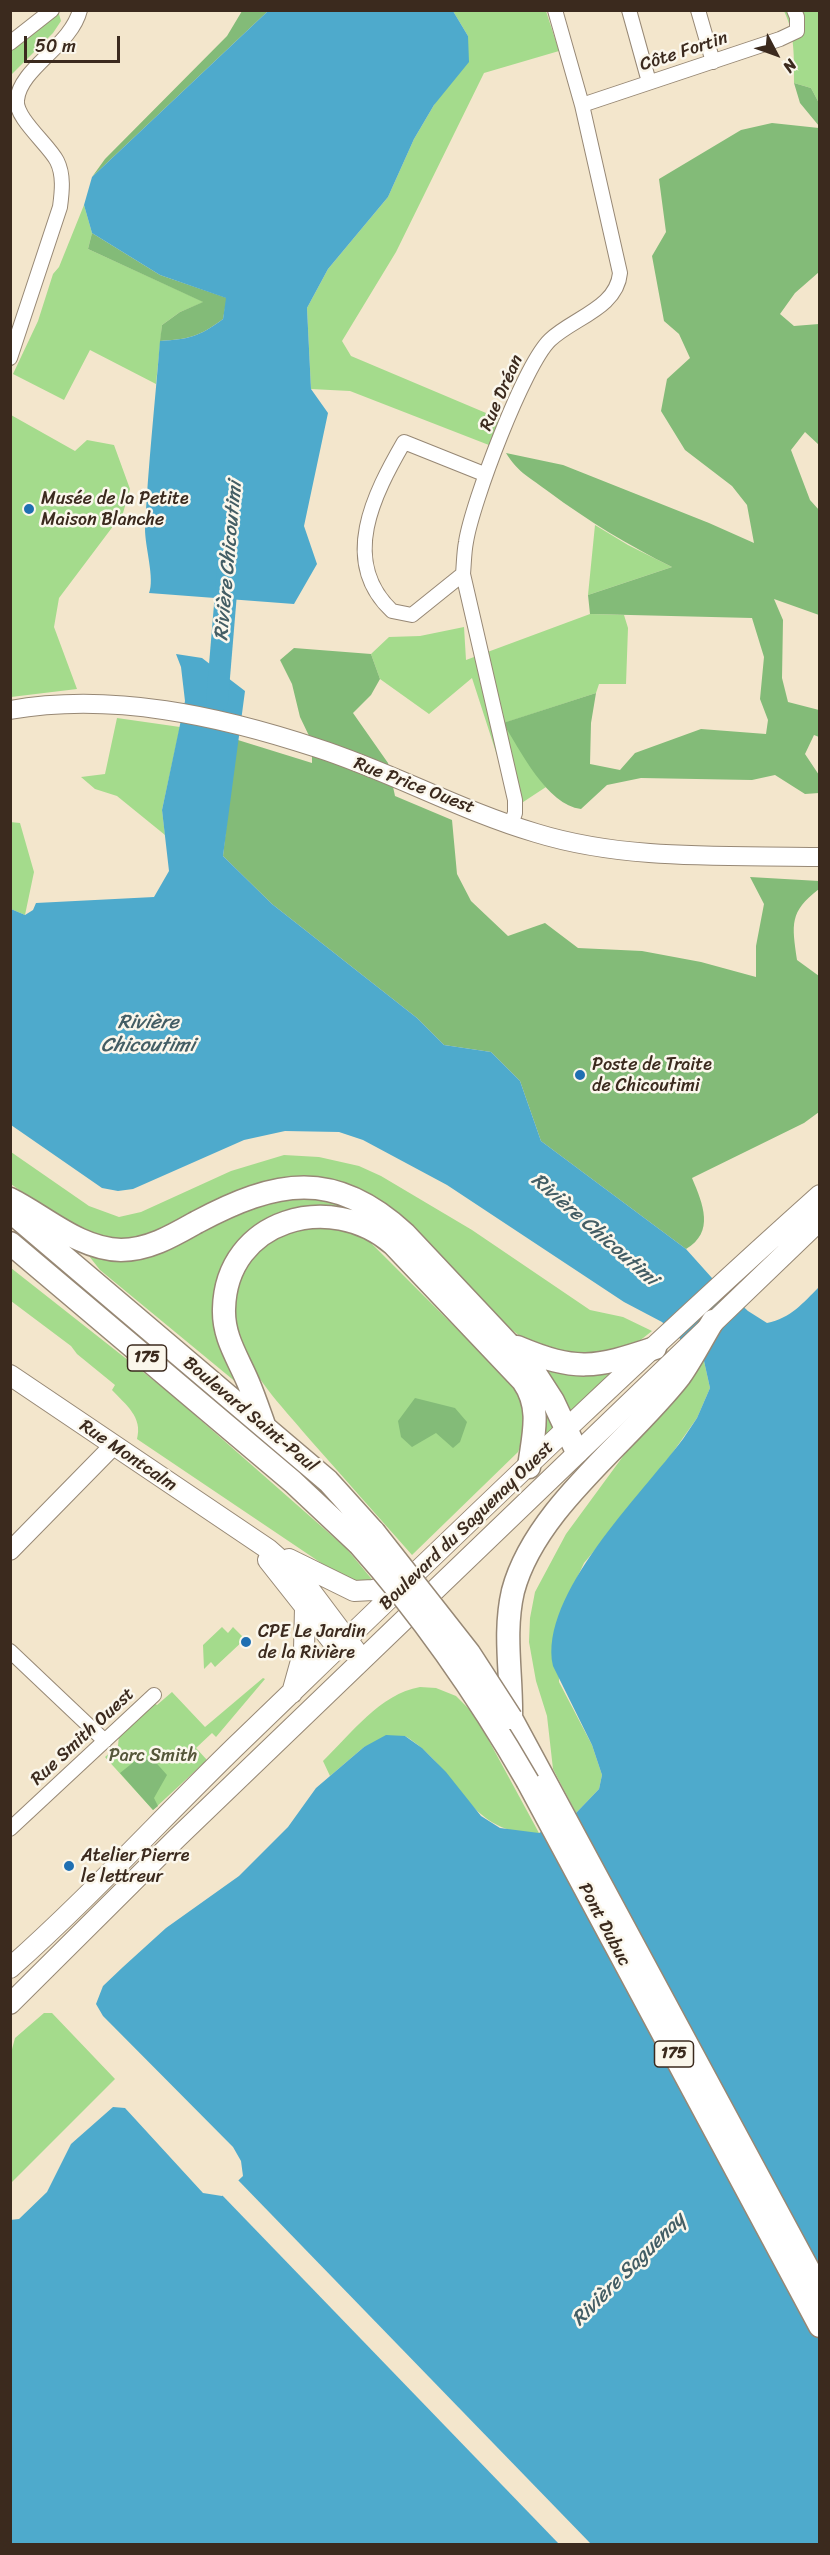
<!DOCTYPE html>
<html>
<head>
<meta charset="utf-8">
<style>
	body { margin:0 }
	#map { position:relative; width:830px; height:2555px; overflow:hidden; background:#f3e6cc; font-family:Sriracha,sans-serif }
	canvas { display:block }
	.frame { position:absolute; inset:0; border:12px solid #3b2a1e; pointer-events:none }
	.north { position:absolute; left:746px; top:24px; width:60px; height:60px; -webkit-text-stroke:4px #fbf7ec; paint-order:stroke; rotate:131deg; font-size:16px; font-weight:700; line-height:24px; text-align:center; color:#3b2a1e }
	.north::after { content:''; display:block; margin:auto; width:21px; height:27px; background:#3b2a1e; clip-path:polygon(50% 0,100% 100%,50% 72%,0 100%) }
	.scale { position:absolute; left:24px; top:36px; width:96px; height:27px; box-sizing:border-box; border:3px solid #3b2a1e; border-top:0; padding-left:8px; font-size:18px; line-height:21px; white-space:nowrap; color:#3b2a1e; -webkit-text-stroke:4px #fbf7ec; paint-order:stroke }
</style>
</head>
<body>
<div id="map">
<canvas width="830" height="2555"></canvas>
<div class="frame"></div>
<div class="north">N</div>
<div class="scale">50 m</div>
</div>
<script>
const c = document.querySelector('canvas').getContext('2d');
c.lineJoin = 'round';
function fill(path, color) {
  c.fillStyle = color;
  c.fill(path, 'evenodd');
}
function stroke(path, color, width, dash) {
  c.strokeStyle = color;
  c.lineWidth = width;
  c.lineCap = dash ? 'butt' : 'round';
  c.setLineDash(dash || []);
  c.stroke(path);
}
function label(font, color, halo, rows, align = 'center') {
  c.font = font + ' Sriracha,sans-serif';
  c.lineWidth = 5;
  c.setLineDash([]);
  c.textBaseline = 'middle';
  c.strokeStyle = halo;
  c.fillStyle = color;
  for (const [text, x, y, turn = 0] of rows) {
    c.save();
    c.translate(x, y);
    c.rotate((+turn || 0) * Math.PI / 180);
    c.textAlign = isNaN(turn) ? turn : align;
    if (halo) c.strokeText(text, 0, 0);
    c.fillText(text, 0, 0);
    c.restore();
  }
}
fill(new Path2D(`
	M 54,11 L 59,14 L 61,21 L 53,33 L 11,75 L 11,45 Z
	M 453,11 L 546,11 L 559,51 L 484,73 L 396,252 L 342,341 L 351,356 L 505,421 L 494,447 L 350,391 L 311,389 L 307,308 L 328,269 L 388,197 L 414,139 L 434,105 L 468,36 Z
	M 784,11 L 819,11 L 819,103 L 811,88 L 794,83 C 794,58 795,33 784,11 Z
	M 84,205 L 92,233 L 88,249 L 204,302 L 180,312 L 162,325 L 156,384 L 90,350 L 64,400 L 13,374 L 38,321 L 53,274 L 59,267 Z
	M 11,415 L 75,451 L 87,440 L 114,445 L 130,489 L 123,513 L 59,598 L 54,627 L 77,689 L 11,697 Z
	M 595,525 L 628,545 L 672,567 L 588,595 Z
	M 590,614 L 624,615 L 628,628 L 626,684 L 599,684 L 596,693 L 504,723 L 546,787 L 514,808 L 472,678 L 429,714 L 380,679 L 371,654 L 389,637 L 420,636 L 464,627 L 466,660 Z
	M 117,718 L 180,727 L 162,810 L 165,835 L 117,796 L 95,789 L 81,777 L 105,774 Z
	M 10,822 L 20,823 L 34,872 L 25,915 L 11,909 Z
	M 11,1152 L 89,1206 L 119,1217 L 141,1212 L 231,1171 L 284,1155 L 319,1157 L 359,1166 L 381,1176 L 472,1230 L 590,1310 L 623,1317 L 652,1331 L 633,1346 L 588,1359 L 528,1343 L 337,1185 L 115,1244 L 64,1223 L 11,1184 Z
	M 290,1195 L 355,1205 L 521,1364 L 558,1428 L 543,1443 L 534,1387 L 339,1209 L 231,1260 L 237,1383 L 100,1270 L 89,1256 Z
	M 317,1226 C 336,1227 353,1232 370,1242 L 514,1386 C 526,1407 528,1429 518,1452 L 412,1555 C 379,1518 346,1480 312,1442 C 286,1411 256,1381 239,1343 C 229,1321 234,1294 244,1273 C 258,1243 286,1231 317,1226 Z
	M 11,1268 L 171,1394 L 346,1548 L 375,1583 L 363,1584 L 333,1571 L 137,1439 C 143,1417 126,1405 112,1390 L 115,1385 L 77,1354 L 71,1346 L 11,1301 Z
	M 704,1361 L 710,1388 L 697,1418 L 654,1479 L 584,1563 L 558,1618 L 559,1682 L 592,1745 L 602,1775 L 599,1789 L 576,1813 L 553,1769 L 547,1716 L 536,1681 L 529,1642 L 530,1618 L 535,1592 L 566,1534 L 643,1429 Z
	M 539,1365 L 585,1375 L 612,1373 L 571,1414 Z
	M 222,1627 L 228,1633 L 233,1627 L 245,1639 L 215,1667 L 211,1662 L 204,1669 L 203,1645 Z
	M 263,1678 L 265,1679 L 216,1737 L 212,1733 L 196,1748 L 207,1760 L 153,1810 L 105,1757 L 118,1746 L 119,1735 L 154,1703 L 157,1705 L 172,1692 L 205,1727 Z
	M 420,1687 L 436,1688 L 456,1696 L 475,1715 L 539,1833 C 466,1836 460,1769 405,1736 L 364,1747 L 330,1776 L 323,1761 C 351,1734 380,1694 420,1687 Z
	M 44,2013 L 52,2013 L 115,2079 L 11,2183 L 11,2053 L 15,2038 Z`), '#a4db8c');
fill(new Path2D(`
	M 242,11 L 268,11 L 92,177 L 105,159 L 227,36 Z
	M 794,83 L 811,88 L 819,103 L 819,126 L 800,103 Z
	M 772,123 L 819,128 L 819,272 L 795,293 L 780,314 L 794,326 L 819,324 L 819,445 L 805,432 L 791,450 L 810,500 L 819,510 L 819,615 L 774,599 L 783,620 L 782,678 L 788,702 L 819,710 L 819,737 L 814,735 L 805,754 L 819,775 L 819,793 L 805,794 L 775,775 L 752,780 L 641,778 L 607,785 L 581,809 C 547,805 520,750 503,723 L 596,693 L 591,723 L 590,764 L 620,770 L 635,753 L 701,729 L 766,734 L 768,720 L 760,699 L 764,657 L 752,618 L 590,614 L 588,595 L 672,567 C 628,545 588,521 549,492 C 531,478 518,473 506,453 L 563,465 L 709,523 L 754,543 L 747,505 L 732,486 L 685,450 L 661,411 L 667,379 L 690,358 L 679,334 L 664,321 L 652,256 L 666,232 L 659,179 L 741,130 Z
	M 92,233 L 160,275 L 227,298 L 223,319 C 199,337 189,339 160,341 L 162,325 L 180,312 L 203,302 L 88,249 Z
	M 294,648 L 371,654 L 380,679 L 371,695 L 353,713 L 388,763 L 395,796 L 452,820 L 457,874 L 471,901 L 508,936 L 545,923 L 578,948 L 642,951 L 701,962 L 756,977 L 756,946 L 764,904 L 750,877 L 819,881 L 819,889 C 789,912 792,924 797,960 L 819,976 L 819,1112 L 804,1123 L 692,1178 C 703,1204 715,1232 686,1249 L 541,1141 L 520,1081 L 491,1052 L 444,1045 L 417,1018 L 272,904 L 223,856 L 229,801 L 225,736 L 312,763 L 312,742 L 300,717 L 292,684 L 280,660 Z
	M 415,1398 L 455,1408 L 467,1422 L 460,1442 L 453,1448 L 436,1433 L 412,1447 L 401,1437 L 398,1421 Z
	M 151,1757 L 167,1775 L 154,1798 L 158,1806 L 153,1810 L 120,1773 L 135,1761 Z`), '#83bb78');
fill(new Path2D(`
	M 268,11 L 453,11 L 468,36 L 469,62 L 434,105 L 414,139 L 388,197 L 328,269 L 307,308 L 311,389 L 328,413 L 304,526 L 317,564 L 294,604 L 149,593 C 155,579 145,547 145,529 C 148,466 155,403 160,341 C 189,339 199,337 223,319 L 226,298 L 160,275 L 92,233 L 84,205 L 92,177 Z
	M 176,654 L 202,658 L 245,691 L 223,856 L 272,904 L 417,1018 L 444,1045 L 491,1052 L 520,1081 L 541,1141 L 686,1249 L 712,1278 L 748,1311 L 767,1323 C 791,1318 803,1303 819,1287 L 819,2544 L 11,2544 L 10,2220 L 19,2219 L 47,2192 L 71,2144 L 113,2107 L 125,2108 L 203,2193 L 222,2196 L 243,2176 L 241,2161 L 233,2147 L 103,2016 L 96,2004 L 103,1986 L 123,1967 L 166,1928 L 239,1876 L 288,1827 L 316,1788 L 364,1747 L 386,1735 L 405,1736 L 422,1748 L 446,1772 L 481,1816 L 500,1828 L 539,1833 L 576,1813 L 599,1789 L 602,1775 L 592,1745 L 553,1666 C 538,1595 642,1494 683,1439 L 697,1418 L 710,1388 L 704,1361 L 662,1322 L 624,1302 L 447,1185 L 363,1140 L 339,1132 L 285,1131 L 244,1140 L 133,1189 L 118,1191 L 102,1188 L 11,1125 L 11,909 L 25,915 L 33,910 L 36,903 L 154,897 L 169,871 L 162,810 L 185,701 L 181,667 Z`), '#4eaacc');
fill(new Path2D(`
	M 237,2179 L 591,2544 L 559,2544 L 221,2194 Z`), '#f3e6cc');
stroke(new Path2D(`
	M 217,701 L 228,569`), '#4eaacc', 22);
const minor = new Path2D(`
	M 629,10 L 649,82
	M 698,10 L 713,62
	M 10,43 L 52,10
	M 582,105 L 780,39 L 797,31 L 797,17 L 794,10
	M 10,358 L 60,207 C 62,192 64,175 57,161 C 49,145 15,118 17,100 C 20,68 71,46 80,10
	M 463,574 L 412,615 L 392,611 C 339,561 374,494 404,442 L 479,472
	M 511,824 L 515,813 L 515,800 L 463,574 C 464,563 464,552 466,542 C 472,503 524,365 550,340 C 573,318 617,308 620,273 L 582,105 L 555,10
	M 10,1651 L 105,1741
	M 10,1829 L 154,1695`);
const tertiary = new Path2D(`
	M 10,710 C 112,692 220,716 317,748 C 392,772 461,811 536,833 C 627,861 726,855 820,857
	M 10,1551 L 113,1446`);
const secondary = new Path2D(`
	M 10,1375 L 268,1549 L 301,1578 L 355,1650
	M 289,1559 L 354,1591 L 373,1590 L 407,1582
	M 268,1560 L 332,1641
	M 292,1693 L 304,1650 L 305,1608
	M 10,1968 C 89,1898 160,1820 235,1747 C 428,1561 620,1374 820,1195
	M 10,2004 L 177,1838 L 820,1220`);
const primary = new Path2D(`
	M 10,1199 C 46,1217 79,1249 121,1250 C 149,1250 174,1235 197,1222 C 276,1180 334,1168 405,1234 L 533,1370 L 553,1401 L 577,1452
	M 10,1211 L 328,1481 L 374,1532
	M 10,1243 L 293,1482 L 359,1544
	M 713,1321 C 702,1339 692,1359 680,1376 C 629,1442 535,1508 513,1591 C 503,1634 512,1675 511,1718 L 820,2291
	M 517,1347 C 576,1372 595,1368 655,1348
	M 264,1425 C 259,1411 254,1396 248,1382 C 238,1358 223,1337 224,1309 C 226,1219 331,1190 393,1244 L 523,1381 C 542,1408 533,1436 529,1467
	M 528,1782 L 820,2326`);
stroke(minor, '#978875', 16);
stroke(tertiary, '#978875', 20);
stroke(secondary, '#978875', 22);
stroke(primary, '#978875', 25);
stroke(minor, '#fff', 14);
stroke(tertiary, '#fff', 18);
stroke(secondary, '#fff', 20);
stroke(primary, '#fff', 22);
const primaryBridge = new Path2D(`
	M 374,1532 L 469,1653 L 511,1718
	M 359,1544 C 425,1618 479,1697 528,1782`);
stroke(primaryBridge, '#978875', 25, []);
stroke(primaryBridge, '#fff', 22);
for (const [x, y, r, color] of [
	[29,509,6,"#1f6fb2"],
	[580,1075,6,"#1f6fb2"],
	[246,1642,6,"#1f6fb2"],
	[69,1866,6,"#1f6fb2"]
]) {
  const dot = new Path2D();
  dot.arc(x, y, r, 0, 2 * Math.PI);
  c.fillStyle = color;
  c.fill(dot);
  stroke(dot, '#fbf7ec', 2);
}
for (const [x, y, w] of [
	[147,1358,39],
	[674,2054,39]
]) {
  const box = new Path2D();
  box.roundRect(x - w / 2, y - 13, w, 26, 4.5);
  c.fillStyle = '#fbf7ec';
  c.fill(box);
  stroke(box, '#3b2a1e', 1.5);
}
label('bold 16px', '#3b2a1e', null, [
	["175",147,1358],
	["175",674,2054]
]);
label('18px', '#3b2a1e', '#fbf7ec', [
	["Côte Fortin",684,52,-18],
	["Rue Dréan",502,393,-66],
	["Rue Price Ouest",414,786,21],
	["Boulevard Saint-Paul",250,1415,40],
	["Rue Montcalm",128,1456,34],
	["Boulevard du Saguenay Ouest",467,1526,-44],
	["Rue Smith Ouest",83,1737,-43],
	["Pont Dubuc",604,1925,62]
]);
label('18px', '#3b2a1e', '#fbf7ec', [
	["Musée de la Petite",41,499],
	["Maison Blanche",41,520],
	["Poste de Traite",592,1065],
	["de Chicoutimi",592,1086],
	["CPE Le Jardin",258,1632],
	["de la Rivière",258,1653],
	["Atelier Pierre",81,1856],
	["le lettreur",81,1877]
], 'left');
label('18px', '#55563a', '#fbf7ec', [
	["Parc Smith",153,1756]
]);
label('italic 20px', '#435d64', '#fbf7ec', [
	["Rivière Chicoutimi",229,561,-85],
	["Rivière",148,1023],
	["Chicoutimi",148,1046],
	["Rivière Chicoutimi",594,1230,41],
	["Rivière Saguenay",629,2270,-45]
]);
</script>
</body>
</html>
